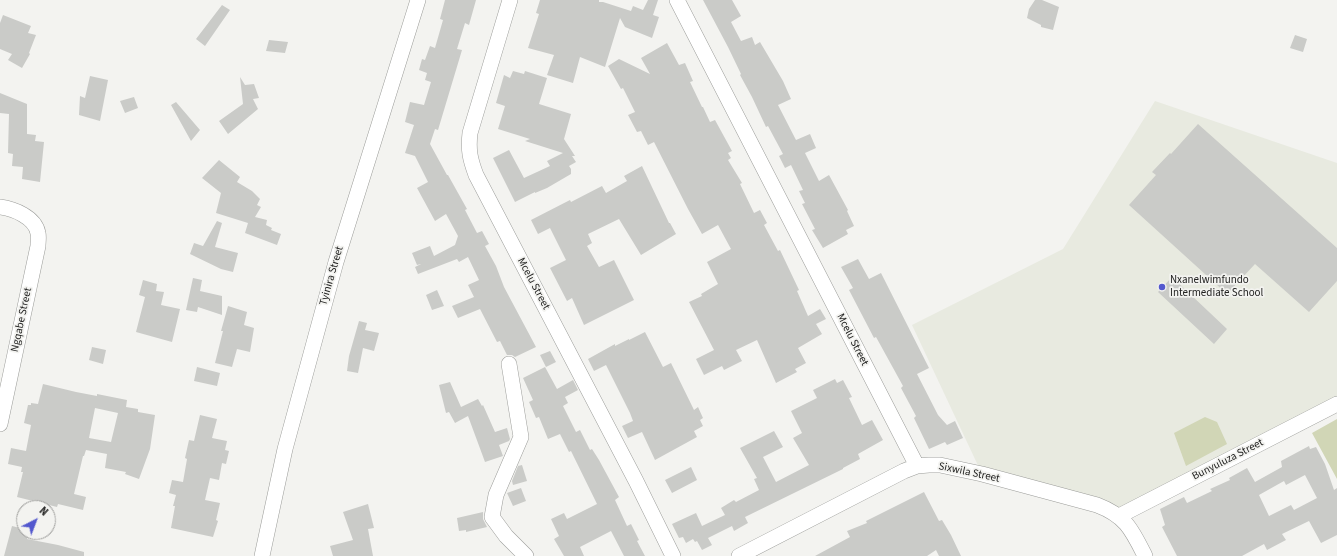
<!DOCTYPE html>
<html>
<head>
<meta charset="utf-8">
<style>
	body { margin:0 }
	#map { position:relative; width:1337px; height:556px; overflow:hidden; background:#f3f3f0; font-family:"Source Sans 3",sans-serif }
	canvas { display:block }
	.north { position:absolute; left:16px; top:500px; width:40px; height:40px; box-sizing:border-box; background:#f3f3f0; border:1px solid #9f9f9d; border-radius:50%; rotate:42deg; font-size:11px; font-weight:700; line-height:16px; text-align:center; color:#222221 }
	.north::after { content:''; display:block; margin:auto; width:14px; height:18px; background:#5358ce; clip-path:polygon(50% 0,100% 100%,50% 72%,0 100%) }
</style>
</head>
<body>
<div id="map">
<canvas width="1337" height="556"></canvas>
<div class="north">N</div>
</div>
<script>
const c = document.querySelector('canvas').getContext('2d');
c.lineJoin = 'round';
function fill(path, color) {
  c.fillStyle = color;
  c.fill(path, 'evenodd');
}
function stroke(path, color, width, dash) {
  c.strokeStyle = color;
  c.lineWidth = width;
  c.lineCap = dash ? 'butt' : 'round';
  c.setLineDash(dash || []);
  c.stroke(path);
}
function label(font, color, halo, rows, align = 'center') {
  c.font = font + ' "Source Sans 3",sans-serif';
  c.lineWidth = 3.5;
  c.setLineDash([]);
  c.textBaseline = 'middle';
  c.strokeStyle = halo;
  c.fillStyle = color;
  for (const [text, x, y, turn = 0] of rows) {
    c.save();
    c.translate(x, y);
    c.rotate((+turn || 0) * Math.PI / 180);
    c.textAlign = isNaN(turn) ? turn : align;
    if (halo) c.strokeText(text, 0, 0);
    c.fillText(text, 0, 0);
    c.restore();
  }
}
fill(new Path2D(`
	M 1155,101 L 1337,163 L 1337,404 L 1119,516 L 982,474 L 912,325 L 1063,249 Z`), '#e8eae0');
fill(new Path2D(`
	M 1205,417 L 1217,422 L 1227,444 L 1186,466 L 1174,433 Z
	M 1337,419 L 1337,479 L 1312,433 Z`), '#d1d6b6');
fill(new Path2D(`
	M 445,0 L 476,0 L 469,25 L 465,23 L 457,49 L 462,50 L 438,130 L 435,129 L 430,144 L 447,175 L 448,175 L 467,209 L 465,210 L 477,233 L 482,231 L 489,244 L 485,246 L 496,266 L 504,287 L 536,347 L 515,357 L 512,355 L 507,355 L 500,341 L 497,342 L 480,309 L 458,318 L 452,306 L 474,297 L 468,285 L 479,280 L 468,257 L 459,262 L 457,259 L 418,274 L 415,267 L 421,264 L 417,265 L 412,253 L 430,246 L 434,256 L 455,245 L 458,236 L 446,214 L 435,221 L 417,188 L 428,182 L 415,156 L 405,153 L 414,125 L 405,122 L 410,102 L 424,105 L 431,82 L 425,80 L 427,73 L 419,70 L 422,59 L 425,60 L 430,46 L 435,48 L 443,20 L 440,19 Z
	M 540,0 L 599,0 L 599,2 L 603,2 L 631,11 L 633,6 L 643,10 L 648,0 L 658,0 L 653,15 L 659,17 L 652,38 L 625,27 L 620,18 L 605,67 L 580,57 L 573,83 L 547,75 L 554,55 L 528,48 L 539,14 L 536,13 Z
	M 703,0 L 732,0 L 741,16 L 731,22 L 741,41 L 752,37 L 755,45 L 760,42 L 783,81 L 791,99 L 778,105 L 796,140 L 810,134 L 816,148 L 805,153 L 819,181 L 829,175 L 848,210 L 847,211 L 854,226 L 846,230 L 848,234 L 823,248 L 812,230 L 815,229 L 802,204 L 805,203 L 799,191 L 803,190 L 791,165 L 785,168 L 779,156 L 783,154 L 768,126 L 766,127 L 752,97 L 740,75 L 741,74 L 728,47 Z
	M 1035,0 L 1042,0 L 1059,7 L 1053,30 L 1041,27 L 1041,25 L 1027,18 L 1029,9 Z
	M 222,5 L 230,10 L 205,46 L 196,39 Z
	M 3,15 L 31,26 L 28,33 L 36,35 L 29,53 L 30,54 L 22,68 L 8,60 L 12,54 L 0,49 L 0,23 Z
	M 1295,35 L 1307,39 L 1303,52 L 1290,48 Z
	M 269,40 L 288,42 L 285,53 L 266,51 Z
	M 667,43 L 679,65 L 685,63 L 693,81 L 690,82 L 702,107 L 703,107 L 710,122 L 715,120 L 732,151 L 728,153 L 731,158 L 728,160 L 742,183 L 740,184 L 754,213 L 760,210 L 767,223 L 764,225 L 778,251 L 780,250 L 799,290 L 797,291 L 808,316 L 820,309 L 826,319 L 816,324 L 822,334 L 798,348 L 806,363 L 795,369 L 797,372 L 776,383 L 757,340 L 736,350 L 742,361 L 724,370 L 722,366 L 704,375 L 696,359 L 714,350 L 689,302 L 702,296 L 701,294 L 718,284 L 707,262 L 731,249 L 718,225 L 702,234 L 688,209 L 654,142 L 648,145 L 641,131 L 637,132 L 628,115 L 635,112 L 623,88 L 621,89 L 608,66 L 619,59 L 650,74 L 641,58 Z
	M 513,71 L 524,74 L 525,71 L 547,78 L 539,104 L 571,114 L 564,139 L 575,156 L 572,156 L 576,162 L 569,166 L 571,169 L 571,174 L 547,188 L 535,193 L 535,192 L 515,202 L 493,158 L 509,150 L 524,178 L 550,166 L 547,161 L 563,153 L 525,141 L 530,139 L 498,129 L 505,106 L 496,103 L 504,75 L 510,78 Z
	M 90,76 L 108,80 L 100,121 L 79,115 L 80,96 L 85,98 Z
	M 240,77 L 245,85 L 254,84 L 259,98 L 253,99 L 258,109 L 228,134 L 219,121 L 243,104 Z
	M 0,93 L 27,104 L 27,134 L 36,135 L 35,141 L 44,142 L 40,182 L 22,179 L 23,167 L 12,166 L 13,154 L 8,153 L 9,114 L 0,113 Z
	M 134,97 L 138,108 L 125,113 L 120,101 Z
	M 176,102 L 200,130 L 191,141 L 171,105 Z
	M 1198,124 L 1337,248 L 1337,281 L 1309,312 L 1255,264 L 1227,294 L 1129,205 L 1156,175 L 1152,172 L 1170,153 L 1171,154 Z
	M 219,160 L 240,177 L 237,182 L 252,191 L 260,199 L 257,205 L 261,207 L 255,217 L 267,220 L 266,225 L 272,228 L 271,230 L 281,234 L 277,245 L 245,233 L 248,223 L 216,213 L 221,193 L 202,178 Z
	M 642,166 L 669,223 L 670,223 L 676,234 L 641,255 L 619,219 L 588,234 L 592,243 L 587,246 L 599,267 L 614,260 L 634,300 L 584,325 L 572,298 L 567,301 L 550,268 L 566,260 L 550,228 L 538,234 L 531,220 L 570,200 L 571,202 L 602,186 L 606,193 L 627,181 L 624,176 Z
	M 217,221 L 222,223 L 215,247 L 238,253 L 233,272 L 221,269 L 190,254 L 194,243 L 203,246 Z
	M 858,259 L 869,279 L 881,273 L 929,368 L 917,374 L 938,415 L 947,425 L 955,421 L 963,438 L 947,445 L 945,442 L 929,449 L 914,418 L 916,416 L 901,388 L 903,386 L 876,337 L 874,338 L 849,290 L 853,288 L 841,267 Z
	M 1172,277 L 1227,329 L 1214,344 L 1158,292 Z
	M 193,278 L 202,280 L 200,291 L 222,296 L 222,315 L 198,307 L 197,312 L 186,310 Z
	M 143,280 L 157,284 L 156,291 L 164,292 L 161,305 L 180,309 L 172,342 L 136,332 L 145,297 L 139,295 Z
	M 437,290 L 444,306 L 432,310 L 426,295 Z
	M 228,306 L 247,312 L 244,325 L 254,328 L 250,352 L 237,349 L 232,367 L 215,363 L 223,331 L 221,331 Z
	M 359,321 L 367,323 L 365,330 L 379,333 L 374,351 L 363,348 L 358,373 L 347,371 L 349,356 Z
	M 645,332 L 663,367 L 671,363 L 694,410 L 698,407 L 703,418 L 700,420 L 703,426 L 694,431 L 697,437 L 655,460 L 642,432 L 628,438 L 622,426 L 633,421 L 630,413 L 606,365 L 594,371 L 588,359 L 615,344 L 615,346 L 629,339 L 629,340 Z
	M 92,347 L 106,350 L 103,364 L 89,360 Z
	M 550,351 L 556,362 L 546,367 L 540,355 Z
	M 197,367 L 220,373 L 217,386 L 194,381 Z
	M 545,367 L 557,389 L 573,380 L 578,390 L 565,397 L 568,403 L 563,406 L 576,432 L 580,430 L 590,450 L 592,449 L 599,460 L 619,497 L 615,500 L 627,526 L 631,524 L 639,540 L 637,541 L 645,556 L 624,556 L 611,531 L 580,547 L 584,556 L 564,556 L 554,539 L 559,536 L 551,519 L 564,513 L 567,519 L 597,504 L 571,451 L 569,452 L 560,434 L 548,439 L 539,417 L 536,418 L 529,402 L 533,400 L 523,378 Z
	M 835,379 L 837,383 L 843,380 L 852,397 L 849,398 L 862,425 L 872,420 L 883,440 L 858,454 L 860,459 L 843,468 L 843,469 L 745,517 L 748,523 L 734,531 L 732,526 L 708,538 L 712,545 L 702,550 L 697,541 L 695,542 L 693,539 L 686,543 L 683,537 L 679,538 L 672,524 L 696,513 L 702,526 L 725,515 L 721,508 L 734,500 L 736,502 L 759,490 L 754,479 L 757,478 L 740,448 L 774,431 L 783,447 L 763,457 L 776,482 L 809,465 L 793,438 L 802,433 L 791,411 L 817,398 L 813,390 Z
	M 450,382 L 461,407 L 478,399 L 482,406 L 483,405 L 495,432 L 507,428 L 510,439 L 509,441 L 499,445 L 503,456 L 485,462 L 468,416 L 455,423 L 449,412 L 446,413 L 439,385 Z
	M 43,384 L 76,392 L 97,396 L 97,394 L 127,400 L 126,407 L 138,409 L 138,412 L 155,415 L 150,449 L 139,479 L 125,474 L 126,472 L 105,468 L 107,454 L 86,450 L 84,456 L 83,456 L 74,494 L 86,497 L 83,510 L 58,504 L 57,507 L 17,497 L 23,472 L 21,472 L 22,467 L 8,464 L 11,448 L 26,451 L 31,425 L 24,423 L 28,405 L 31,405 L 31,403 L 38,404 ZM 95,408 L 118,413 L 111,442 L 89,438 Z
	M 200,415 L 217,419 L 212,438 L 227,441 L 225,450 L 229,451 L 226,464 L 222,463 L 219,480 L 210,478 L 205,500 L 220,503 L 216,520 L 218,521 L 213,537 L 171,528 L 175,506 L 173,506 L 176,495 L 169,493 L 172,480 L 183,482 L 187,459 L 185,458 L 189,440 L 194,441 Z
	M 1309,446 L 1310,449 L 1316,447 L 1325,464 L 1334,490 L 1337,488 L 1337,535 L 1321,543 L 1309,521 L 1282,534 L 1286,540 L 1267,550 L 1264,544 L 1242,556 L 1177,556 L 1162,527 L 1165,525 L 1160,509 L 1184,497 L 1187,503 L 1212,491 L 1210,489 L 1230,480 L 1229,478 L 1247,468 L 1255,482 L 1282,467 L 1281,461 ZM 1305,475 L 1317,498 L 1294,510 L 1291,505 L 1269,516 L 1259,495 L 1284,481 L 1286,485 Z
	M 522,465 L 527,481 L 513,485 L 512,481 L 518,466 Z
	M 691,467 L 697,480 L 672,493 L 665,480 Z
	M 521,488 L 526,501 L 513,506 L 507,493 Z
	M 924,492 L 939,521 L 942,520 L 951,535 L 961,556 L 939,556 L 936,550 L 927,556 L 815,556 L 850,537 L 847,531 L 867,523 L 866,521 Z
	M 368,504 L 374,528 L 368,529 L 373,556 L 333,556 L 330,546 L 353,540 L 343,512 Z
	M 483,512 L 483,519 L 487,527 L 466,532 L 466,530 L 459,531 L 457,518 Z
	M 12,526 L 24,529 L 24,532 L 29,532 L 27,539 L 58,545 L 84,552 L 84,556 L 4,556 Z`), '#cacbc8');
const minor = new Path2D(`
	M 510,0 L 470,133 C 468,150 470,159 476,175 L 636,481 L 673,556
	M 677,0 L 917,466
	M 0,207 C 14,209 35,217 38,233 C 39,237 38,242 38,246 L 0,424
	M 509,364 L 521,437 L 496,495 L 492,517 L 506,536 L 526,556
	M 1119,516 L 1337,404
	M 262,556 L 285,449 L 336,262 L 418,0
	M 739,556 L 904,471 L 917,466 L 929,465 L 940,465 L 982,474 L 1097,505 C 1126,516 1132,530 1145,556`);
stroke(minor, '#9c9d9a', 16);
stroke(minor, '#fff', 15);
for (const [x, y, r, color] of [
	[1162,287,4,"#5358ce"]
]) {
  const dot = new Path2D();
  dot.arc(x, y, r, 0, 2 * Math.PI);
  c.fillStyle = color;
  c.fill(dot);
  stroke(dot, '#f3f3f0', 1.5);
}
label('11px', '#222221', '#f3f3f0', [
	["Tyinira Street",332,276,-74],
	["Mcelu Street",533,284,62],
	["Ngqabe Street",22,320,-78],
	["Mcelu Street",852,340,63],
	["Bunyuluza Street",1228,460,-27],
	["Sixwila Street",969,473,12]
]);
label('11px', '#222221', '#f3f3f0', [
	["Nxanelwimfundo",1170,281],
	["Intermediate School",1170,294]
], 'left');
</script>
</body>
</html>
